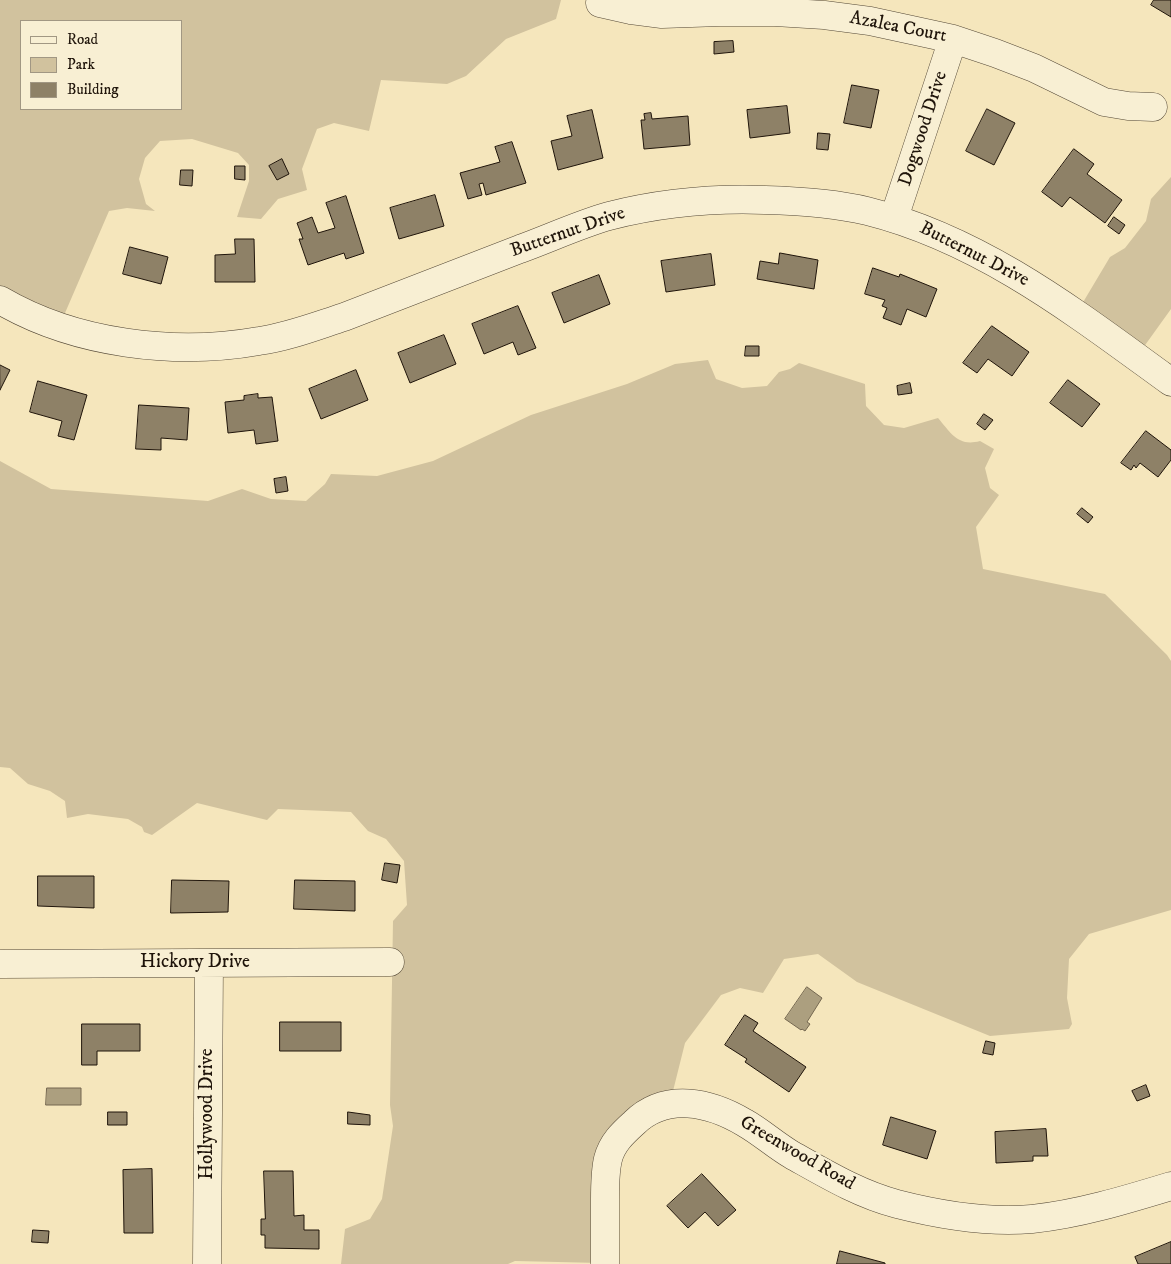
<!DOCTYPE html>
<html>
<head>
<meta charset="utf-8">
<style>
	body { margin:0 }
	#map { position:relative; width:1171px; height:1264px; overflow:hidden; background:#f5e6bc; font-family:"IM FELL DW Pica",serif }
	canvas { display:block }
	.legend { position:absolute; left:20px; top:20px; width:162px; height:90px; box-sizing:border-box; background:#f8efd3; border:1px solid #a19783; margin:0; padding:6px 9px; list-style:none; font-size:15px; color:#1f140a }
	.legend li { display:flex; align-items:center; gap:10px; height:25px }
	.legend b { width:25px; border:1px solid #a19783 }
</style>
</head>
<body>
<div id="map">
<canvas width="1171" height="1264"></canvas>
<ul class="legend">
<li><b style="height:6px;background:#f8efd3"></b>Road</li>
<li><b style="height:14px;background:#d1c29e"></b>Park</li>
<li><b style="height:14px;background:#8e8167"></b>Building</li>
</ul>
</div>
<script>
const c = document.querySelector('canvas').getContext('2d');
c.lineJoin = 'round';
function fill(path, color) {
  c.fillStyle = color;
  c.fill(path, 'evenodd');
}
function stroke(path, color, width, dash) {
  c.strokeStyle = color;
  c.lineWidth = width;
  c.lineCap = dash ? 'butt' : 'round';
  c.setLineDash(dash || []);
  c.stroke(path);
}
function label(font, color, halo, rows, align = 'center') {
  c.font = font + ' "IM FELL DW Pica",serif';
  c.lineWidth = 4.5;
  c.setLineDash([]);
  c.textBaseline = 'middle';
  c.strokeStyle = halo;
  c.fillStyle = color;
  for (const [text, x, y, turn = 0] of rows) {
    c.save();
    c.translate(x, y);
    c.rotate((+turn || 0) * Math.PI / 180);
    c.textAlign = isNaN(turn) ? turn : align;
    if (halo) c.strokeText(text, 0, 0);
    c.fillText(text, 0, 0);
    c.restore();
  }
}
fill(new Path2D(`
	M 0,0 L 561,0 L 556,19 L 506,39 L 466,76 L 447,84 L 381,80 L 369,131 L 334,123 L 317,129 L 302,169 L 307,190 L 278,199 L 261,219 L 237,217 L 249,181 L 249,165 L 238,153 L 192,139 L 160,141 L 145,158 L 139,179 L 146,204 L 155,211 L 127,208 L 109,211 L 65,313 L 60,314 L 0,289 ZM 21,21 L 181,21 L 181,109 L 21,109 Z
	M 1171,177 L 1171,309 L 1143,348 L 1082,304 L 1110,257 L 1125,248 L 1146,221 L 1151,199 Z
	M 708,360 L 716,379 L 742,388 L 767,386 L 779,372 L 790,369 L 799,363 L 865,384 L 866,406 L 884,425 L 904,428 L 938,418 C 951,433 958,447 980,441 L 994,449 L 985,468 L 990,488 L 999,495 L 976,527 L 983,569 L 1105,594 L 1167,655 L 1171,661 L 1171,910 L 1089,934 L 1069,959 L 1067,998 L 1072,1024 L 1069,1029 L 990,1036 L 857,982 L 818,954 L 784,959 L 763,993 L 740,988 L 721,995 L 685,1043 L 672,1095 L 624,1131 L 601,1263 L 515,1261 L 508,1264 L 341,1264 L 345,1229 L 370,1219 L 382,1199 L 393,1126 L 390,1105 L 393,921 L 407,905 L 404,861 L 386,839 L 368,831 L 351,812 L 278,809 L 267,820 L 197,803 L 152,835 L 144,832 L 142,827 L 128,819 L 88,814 L 67,818 L 65,801 L 50,791 L 28,784 L 10,768 L 0,767 L 0,461 L 51,489 L 208,501 L 242,489 L 271,499 L 306,501 L 325,484 L 331,474 L 377,476 L 433,461 L 531,415 L 627,384 L 675,364 Z`), '#d1c29e');
const water = new Path2D(`
	M 807,987 L 822,998 L 807,1022 L 810,1024 L 805,1031 L 802,1029 L 801,1030 L 785,1019 Z
	M 47,1088 L 81,1088 L 81,1105 L 46,1105 Z`);
fill(water, '#ac9f7f');
stroke(water, '#746750', 1);
const building = new Path2D(`
	M 1154,0 L 1171,0 L 1171,17 L 1151,5 Z
	M 733,41 L 734,52 L 714,54 L 714,42 Z
	M 852,85 L 879,90 L 871,128 L 844,123 Z
	M 787,106 L 790,133 L 750,138 L 747,110 Z
	M 987,109 L 1015,123 L 994,165 L 966,151 Z
	M 592,110 L 603,158 L 558,170 L 551,141 L 572,136 L 567,116 Z
	M 651,113 L 652,119 L 688,116 L 690,145 L 644,149 L 641,120 L 645,120 L 644,114 Z
	M 818,133 L 830,134 L 828,150 L 817,149 Z
	M 512,142 L 526,183 L 486,195 L 483,183 L 479,184 L 482,195 L 468,199 L 460,173 L 500,162 L 495,147 Z
	M 1074,149 L 1094,164 L 1087,174 L 1122,200 L 1105,223 L 1070,197 L 1062,207 L 1042,192 Z
	M 282,159 L 289,174 L 277,180 L 269,166 Z
	M 235,166 L 245,166 L 245,180 L 235,179 Z
	M 181,170 L 193,170 L 192,186 L 180,185 Z
	M 435,195 L 444,226 L 399,239 L 390,208 Z
	M 346,196 L 364,253 L 346,259 L 344,253 L 308,265 L 299,239 L 303,239 L 297,223 L 312,217 L 318,233 L 335,228 L 326,203 Z
	M 1114,217 L 1125,225 L 1119,234 L 1108,226 Z
	M 235,239 L 254,239 L 255,282 L 215,282 L 215,255 L 235,254 Z
	M 130,247 L 168,257 L 161,284 L 123,274 Z
	M 780,253 L 818,260 L 814,289 L 757,279 L 760,261 L 778,264 Z
	M 711,254 L 715,285 L 666,292 L 661,261 Z
	M 873,268 L 899,277 L 900,274 L 937,289 L 926,317 L 907,309 L 901,325 L 883,318 L 887,308 L 882,306 L 885,300 L 865,294 Z
	M 599,275 L 610,304 L 564,323 L 552,293 Z
	M 518,306 L 536,348 L 518,355 L 513,342 L 484,354 L 472,324 Z
	M 992,326 L 1029,352 L 1012,376 L 988,359 L 977,373 L 963,363 Z
	M 444,335 L 456,364 L 410,383 L 398,353 Z
	M 746,346 L 759,346 L 759,356 L 745,356 Z
	M 0,365 L 10,370 L 0,390 Z
	M 356,370 L 368,400 L 321,419 L 309,389 Z
	M 1068,380 L 1100,404 L 1082,427 L 1050,403 Z
	M 38,381 L 87,395 L 74,440 L 58,436 L 62,421 L 30,412 Z
	M 910,383 L 912,393 L 898,395 L 897,386 Z
	M 258,394 L 258,398 L 272,397 L 278,441 L 256,444 L 254,430 L 228,433 L 225,402 L 244,400 L 244,396 Z
	M 139,405 L 189,408 L 187,440 L 161,438 L 161,450 L 136,449 Z
	M 984,414 L 993,420 L 985,430 L 977,424 Z
	M 1146,431 L 1171,450 L 1171,460 L 1158,477 L 1140,463 L 1136,468 L 1134,465 L 1131,470 L 1121,463 Z
	M 286,477 L 288,491 L 276,493 L 274,479 Z
	M 1082,508 L 1093,517 L 1088,523 L 1077,514 Z
	M 385,863 L 400,865 L 397,883 L 382,880 Z
	M 38,876 L 94,876 L 94,908 L 38,906 Z
	M 172,880 L 229,881 L 228,912 L 171,913 Z
	M 295,880 L 355,881 L 355,911 L 294,909 Z
	M 745,1015 L 758,1023 L 753,1031 L 806,1067 L 789,1092 L 745,1062 L 747,1059 L 725,1045 Z
	M 280,1022 L 341,1022 L 341,1051 L 280,1051 Z
	M 82,1024 L 140,1024 L 140,1051 L 97,1051 L 97,1065 L 82,1065 Z
	M 986,1041 L 995,1043 L 993,1055 L 983,1053 Z
	M 1146,1085 L 1150,1096 L 1137,1101 L 1132,1091 Z
	M 108,1112 L 127,1112 L 127,1125 L 108,1125 Z
	M 348,1112 L 370,1115 L 370,1125 L 348,1124 Z
	M 891,1117 L 936,1131 L 927,1159 L 883,1145 Z
	M 1046,1129 L 1048,1156 L 1033,1156 L 1033,1161 L 996,1163 L 995,1132 Z
	M 152,1169 L 153,1233 L 124,1233 L 123,1170 Z
	M 264,1171 L 293,1171 L 294,1216 L 304,1215 L 304,1230 L 319,1230 L 319,1249 L 265,1248 L 265,1235 L 261,1235 L 261,1219 L 265,1219 Z
	M 702,1174 L 736,1210 L 718,1226 L 705,1212 L 688,1228 L 667,1206 Z
	M 33,1230 L 49,1231 L 48,1243 L 32,1242 Z
	M 1171,1242 L 1171,1264 L 1138,1264 L 1135,1257 Z
	M 840,1251 L 885,1263 L 885,1264 L 837,1264 Z`);
fill(building, '#8e8167');
stroke(building, '#1f140a', 1);
const minor = new Path2D(`
	M 600,3 L 631,10 L 662,14 L 720,12 L 775,12 L 824,15 L 870,21 L 953,39 L 995,53 L 1034,68 L 1104,102 L 1128,106 L 1153,107
	M 894,218 L 953,39
	M 0,300 C 75,344 175,356 259,341 C 288,337 316,326 344,317 C 402,294 461,272 520,249 C 548,239 580,224 609,216 C 660,203 712,198 765,200 C 799,201 834,203 867,211 C 983,240 1077,314 1171,382
	M 0,964 L 390,962
	M 207,1264 L 209,963
	M 605,1264 C 605,1243 605,1221 605,1200 C 605,1187 605,1171 608,1159 C 612,1143 623,1133 634,1123 C 666,1092 710,1102 745,1123 C 761,1132 775,1145 792,1155 C 826,1174 859,1194 897,1204 C 940,1215 987,1223 1032,1219 C 1079,1214 1125,1200 1171,1186`);
stroke(minor, '#544836', 29);
stroke(minor, '#f8efd3', 28);
label('19px', '#1f140a', '#f8efd3', [
	["Azalea Court",898,28,11],
	["Dogwood Drive",924,129,-72],
	["Butternut Drive",568,233,-19],
	["Butternut Drive",974,255,27],
	["Hickory Drive",195,963],
	["Hollywood Drive",208,1114,-90],
	["Greenwood Road",797,1154,30]
]);
</script>
</body>
</html>
